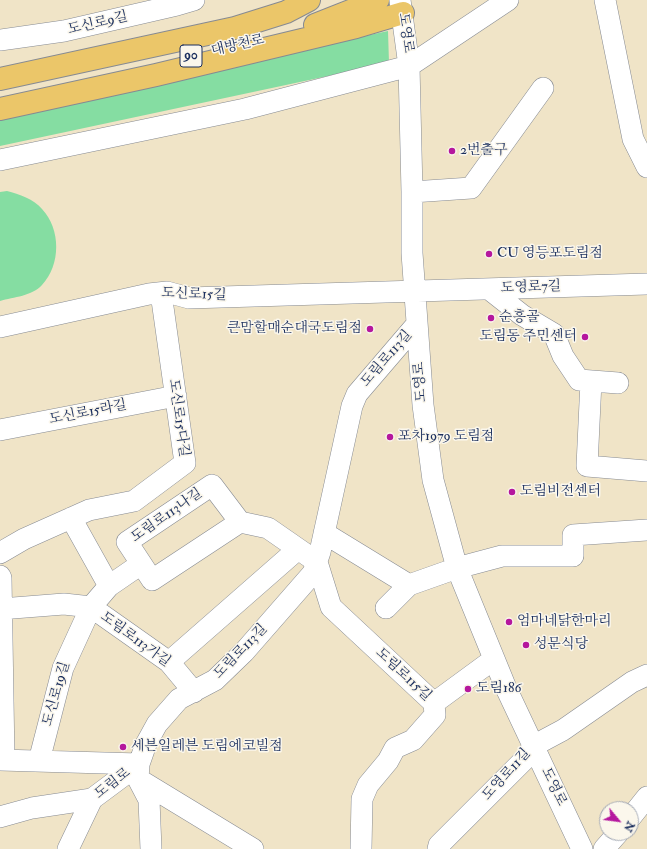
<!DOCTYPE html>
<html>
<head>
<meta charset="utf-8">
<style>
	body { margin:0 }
	#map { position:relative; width:647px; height:849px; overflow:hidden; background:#f0e4c7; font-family:"IM FELL Double Pica",serif }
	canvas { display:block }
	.north { position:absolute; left:599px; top:801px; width:40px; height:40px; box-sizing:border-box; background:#fbf7ec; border:1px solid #a1a7b3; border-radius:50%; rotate:119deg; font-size:11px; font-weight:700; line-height:16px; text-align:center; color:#1b2f5e }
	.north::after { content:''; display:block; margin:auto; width:14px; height:18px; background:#b5179e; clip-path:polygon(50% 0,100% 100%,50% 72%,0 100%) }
</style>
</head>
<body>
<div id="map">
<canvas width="647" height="849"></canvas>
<div class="north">N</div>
</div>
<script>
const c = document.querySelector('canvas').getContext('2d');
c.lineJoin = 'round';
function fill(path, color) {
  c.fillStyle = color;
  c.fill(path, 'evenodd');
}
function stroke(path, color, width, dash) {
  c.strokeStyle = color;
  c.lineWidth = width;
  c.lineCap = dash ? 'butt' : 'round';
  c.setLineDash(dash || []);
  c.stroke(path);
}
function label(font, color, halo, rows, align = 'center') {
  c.font = font + ' "IM FELL Double Pica","Noto Serif KR",serif';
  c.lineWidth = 3;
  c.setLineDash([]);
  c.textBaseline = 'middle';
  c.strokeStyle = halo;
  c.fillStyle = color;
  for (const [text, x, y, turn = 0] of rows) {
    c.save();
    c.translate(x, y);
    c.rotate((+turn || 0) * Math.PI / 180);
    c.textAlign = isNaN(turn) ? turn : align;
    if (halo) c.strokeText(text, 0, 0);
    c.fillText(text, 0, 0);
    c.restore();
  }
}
fill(new Path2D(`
	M 388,31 L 389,63 L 0,146 L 0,115 Z
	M 7,191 C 19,194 34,199 42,209 C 61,229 61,265 42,285 C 32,296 14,297 0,301 L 0,192 Z`), '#85dda2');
const minor = new Path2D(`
	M 400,0 L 409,66 L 412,192 L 412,253 L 423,405 L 433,480 L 457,568 L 506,688 L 582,849
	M 605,0 L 633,139 L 647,167
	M 0,40 L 64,31 L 177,5 L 194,0
	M 0,160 L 245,109 L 409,66 L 508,0
	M 412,192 L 471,188 L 543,88
	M 489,289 L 522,315 L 554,334 L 563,356 L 579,380 L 618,383
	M 0,327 L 149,294 L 167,292 L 189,298 L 647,284
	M 591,381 L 587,466 L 647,471
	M 0,430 L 176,396
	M 71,518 L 109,586
	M 240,522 L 152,580 L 127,542 L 212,485 L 240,522 L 268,528 L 317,562
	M 324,533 L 409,585
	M 0,553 L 24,539 L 89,510 L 134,501 L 185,463 L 161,293
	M 317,562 L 331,607 L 434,703 L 435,715 L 413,740 L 395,748 L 388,761 L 368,785 L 362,799 L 361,849
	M 0,576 L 1,578 L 4,760
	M 386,608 L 409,585 L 457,568 L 502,556 L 573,556 L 573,535 L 647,530
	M 0,609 L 64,604 L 91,607 L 169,662 L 194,692
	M 169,662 L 298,549
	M 434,703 L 494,659
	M 0,760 L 139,764
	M 39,761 L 63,668 L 91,607 L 109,586 L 141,564
	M 138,779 L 253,849
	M 0,817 L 32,808 L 92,799
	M 631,817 L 647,797
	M 68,849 L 92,799 L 139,764
	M 151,849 L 149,800 L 138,779 L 139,764 L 146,744 L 157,724 L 179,699 L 215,680 L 244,652 L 313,573 L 320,552 L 352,406 L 357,394 L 417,324
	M 438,849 L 439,845 L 526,758 L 533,746 L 563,730 L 632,682 L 647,675
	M 604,849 L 618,833`);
const major = new Path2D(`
	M 315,25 L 378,0
	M 0,79 L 235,28 L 286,12 L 309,0
	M 0,109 L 156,75 L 356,27 L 403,13`);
stroke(minor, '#868a92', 22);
stroke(major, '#868a92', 24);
stroke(minor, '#fff', 21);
stroke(major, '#ebc669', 22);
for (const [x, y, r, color] of [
	[452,151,4,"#b5179e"],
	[489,254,4,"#b5179e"],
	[491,318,4,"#b5179e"],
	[370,329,4,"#b5179e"],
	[585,337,4,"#b5179e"],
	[390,437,4,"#b5179e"],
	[512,492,4,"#b5179e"],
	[509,622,4,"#b5179e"],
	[526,645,4,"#b5179e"],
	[468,689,4,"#b5179e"],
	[123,747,4,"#b5179e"]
]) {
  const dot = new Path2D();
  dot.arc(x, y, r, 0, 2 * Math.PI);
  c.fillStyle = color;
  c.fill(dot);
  stroke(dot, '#fbf7ec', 1.5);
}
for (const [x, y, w] of [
	[191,56,22]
]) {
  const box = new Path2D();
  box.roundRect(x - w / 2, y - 11, w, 22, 3);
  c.fillStyle = '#fbf7ec';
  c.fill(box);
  stroke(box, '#1b2f5e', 1);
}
label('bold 13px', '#1b2f5e', null, [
	["90",191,56]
]);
label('14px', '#1b2f5e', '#fbf7ec', [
	["도신로9길",98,24,-13],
	["도영로",405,33,82],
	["대방천로",238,46,-13],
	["도영로7길",531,288,-2],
	["도신로15길",194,295,2],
	["도림로113길",387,359,-49],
	["도영로",421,382,-94],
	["도신로15라길",88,413,-11],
	["도신로15다길",178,418,82],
	["도림로113나길",167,516,-35],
	["도림로113가길",135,640,36],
	["도림로113길",241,652,-46],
	["도림로115길",403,675,43],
	["도신로19길",57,694,-74],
	["도영로11길",507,775,-48],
	["도림로",113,784,-38],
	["도영로",553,787,64]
]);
label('14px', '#1b2f5e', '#fbf7ec', [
	["2번출구",460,151],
	["CU 영등포도림점",497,254],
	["순흥골",499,318],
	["큰맘할매순대국도림점",362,329,"right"],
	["도림동 주민센터",577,337,"right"],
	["포차1979 도림점",398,437],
	["도림비전센터",520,492],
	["엄마네닭한마리",517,622],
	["성문식당",534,645],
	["도림186",476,689],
	["세븐일레븐 도림에코빌점",131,747]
], 'left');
</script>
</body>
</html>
